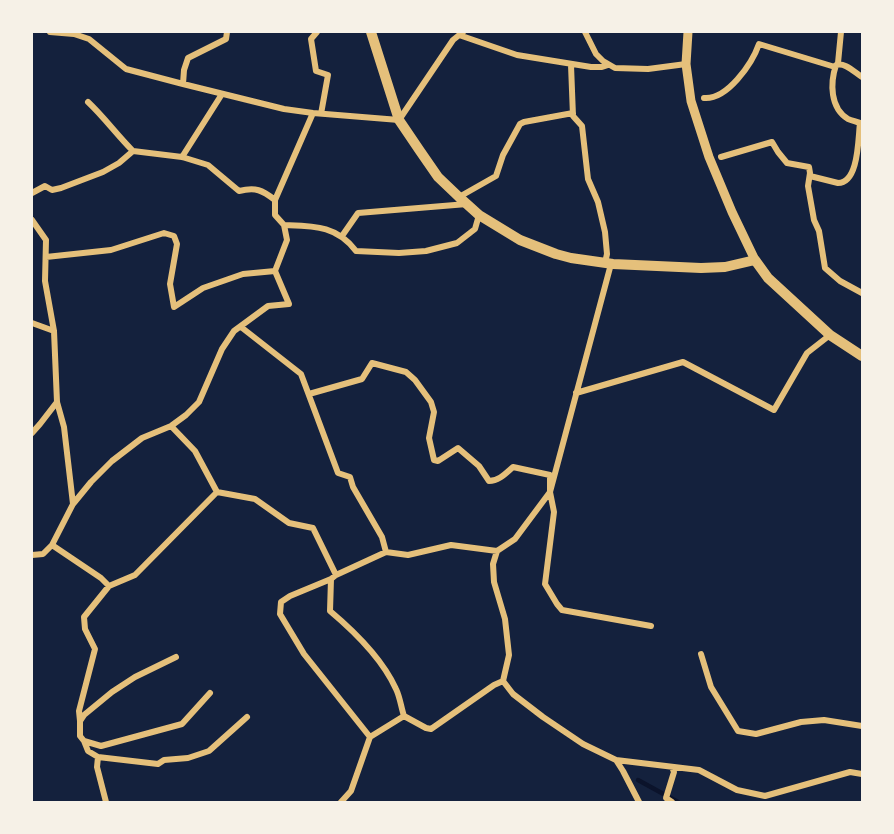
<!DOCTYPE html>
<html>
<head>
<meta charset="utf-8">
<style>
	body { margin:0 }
	#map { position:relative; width:894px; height:834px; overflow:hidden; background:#14213d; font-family:"Asap Condensed",sans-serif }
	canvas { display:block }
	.frame { position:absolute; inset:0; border:33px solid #f6f1e7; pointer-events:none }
</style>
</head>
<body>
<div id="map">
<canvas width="894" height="834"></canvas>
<div class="frame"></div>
</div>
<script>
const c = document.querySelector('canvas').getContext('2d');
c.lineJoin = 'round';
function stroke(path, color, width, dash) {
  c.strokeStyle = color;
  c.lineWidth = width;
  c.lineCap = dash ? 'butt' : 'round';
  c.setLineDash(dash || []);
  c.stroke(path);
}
stroke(new Path2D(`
	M 638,780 L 678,802`), '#0b132b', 4.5);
stroke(new Path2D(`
	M 50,32 L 74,34 L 89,39 L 126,69 L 183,84 L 284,109 L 313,113 L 399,120 L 453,40 L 463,32
	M 317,32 L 311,39 L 316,71 L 328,75 L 321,114
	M 585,32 L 596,54 L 603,61 L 615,68 L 648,69 L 686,64
	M 459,35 L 517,55 L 591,67 L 602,67 L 608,65
	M 838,63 L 841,32
	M 571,65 L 573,116 L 582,126 L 588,179 L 598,202 L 605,232 L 607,254 L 605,263
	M 862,77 C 854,72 845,62 836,65 C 830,83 830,108 848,119 C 853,121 858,122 862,124
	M 183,84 L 184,70 L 188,58 L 226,39 L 227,32
	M 704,98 C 727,100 752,64 759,44 L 835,67
	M 88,102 C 104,117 117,135 133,151
	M 182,157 L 222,94
	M 721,157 L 772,142 L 778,152 L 787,163 L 809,167 L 810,173 L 808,186 L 814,220 L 819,231 L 825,268 L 840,281 L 862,293
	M 810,176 L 838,183 C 859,183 858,138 860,123
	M 32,193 L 45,186 L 52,190 L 61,188 L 103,172 L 119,163 L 133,151 L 182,157 L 208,165 L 239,191 C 256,187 262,190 275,200
	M 459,197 L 496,176 L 503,155 L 520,124 L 524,122 L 573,113
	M 32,220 L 46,240 L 45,281 L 54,331 L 57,402 L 64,427 L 73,504 L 52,545 L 43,554 L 32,555
	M 284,225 C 313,226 337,225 356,251 L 399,253 L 426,251 L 457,243 L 475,229 L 479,215
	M 342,236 L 358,213 L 467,204
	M 46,257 L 111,250 L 164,233 L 174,236 L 177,244 L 170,284 L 174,307 L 203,288 L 243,274 L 275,271
	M 611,264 L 550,492 L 515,539 L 497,551 L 493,564 L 494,582 L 505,619 L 509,655 L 503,681 L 513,694 L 543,717 L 583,744 L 616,760 L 699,770 L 737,790 L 765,796 L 850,772 L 862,774
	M 32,323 L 54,331
	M 241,327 L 301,374 L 338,473 L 350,477 L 353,487 L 382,537 L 386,552
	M 576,393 L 683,362 L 774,410 L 807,353 L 830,335
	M 309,394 L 362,379 L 372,363 L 406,372 L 415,380 L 431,402 L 434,412 L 429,438 L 434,460 L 438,461 L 458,448 L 479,466 L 489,481 C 499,481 506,473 513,467 L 550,475 L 550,492 L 554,512 L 545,584 L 557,604 L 562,610 L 651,626
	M 171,426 L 195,451 L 217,492
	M 32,433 L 40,424 L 57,402
	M 73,504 L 91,482 L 112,461 L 142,438 L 171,426 L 186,415 L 199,402 L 222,349 L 234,331 L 268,306 L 289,304 L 275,271 L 287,240 L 284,225 L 275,215 L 275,200 L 313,113
	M 52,545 L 101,578 L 109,586
	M 331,579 L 330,611 C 355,632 382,658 396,689 C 400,697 401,707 404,716 L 426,728 L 431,729 L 494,685 L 503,681
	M 701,654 L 711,687 L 738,731 L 756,734 L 801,722 L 824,720 L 862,726
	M 176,657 L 135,677 L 112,692 L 84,715 L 80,721 L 80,736 L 84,741 L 101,746 L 182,724 L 210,693
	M 80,721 L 79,711 L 95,649 L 85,629 L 84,617 L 109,586 L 135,575 L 217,492 L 255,499 L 289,523 L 313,528 L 336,575
	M 370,737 L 404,716
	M 84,741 L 88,751 L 98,757 L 158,764 L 164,760 L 188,758 L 209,751 L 247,717
	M 98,757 L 97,767 L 106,802
	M 616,760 L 623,771 L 639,802
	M 341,802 L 351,791 L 370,737 L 304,654 L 280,614 L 281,602 L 290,596 L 331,579 L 336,575 L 386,552 L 408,555 L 451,545 L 497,551
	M 672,802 L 666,798 L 674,772 L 672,767`), '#e5c07b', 6);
stroke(new Path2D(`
	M 688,32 L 686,64 L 691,101 L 709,157 L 732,212 L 755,260`), '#e5c07b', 9);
stroke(new Path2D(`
	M 371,32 L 399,120 L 420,151 L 438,177 L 459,197 L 479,215 L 520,240 L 556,254 L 571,258 L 613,264 L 701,268 L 725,267 L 755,260 L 768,278 L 830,335 L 862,356`), '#e5c07b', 10);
</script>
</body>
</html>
